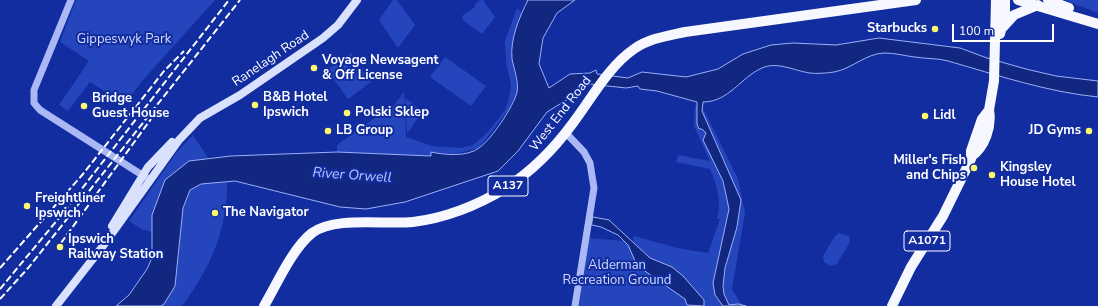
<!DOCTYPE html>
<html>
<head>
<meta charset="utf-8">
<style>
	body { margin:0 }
	#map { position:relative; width:1098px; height:306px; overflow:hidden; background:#122d9f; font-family:"Nunito Sans",sans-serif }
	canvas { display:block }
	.scale { position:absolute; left:952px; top:24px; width:102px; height:18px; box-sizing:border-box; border:2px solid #fff; border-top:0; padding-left:5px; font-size:12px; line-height:14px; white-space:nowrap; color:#fff; -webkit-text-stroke:3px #122d9f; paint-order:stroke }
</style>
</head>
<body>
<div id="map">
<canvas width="1098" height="306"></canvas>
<div class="scale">100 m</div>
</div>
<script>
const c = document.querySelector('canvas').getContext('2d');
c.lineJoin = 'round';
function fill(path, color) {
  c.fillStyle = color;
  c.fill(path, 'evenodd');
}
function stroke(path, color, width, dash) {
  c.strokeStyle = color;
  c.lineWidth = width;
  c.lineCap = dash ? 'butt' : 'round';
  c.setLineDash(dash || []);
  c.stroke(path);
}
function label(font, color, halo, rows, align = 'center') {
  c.font = font + ' "Nunito Sans",sans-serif';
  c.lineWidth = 4;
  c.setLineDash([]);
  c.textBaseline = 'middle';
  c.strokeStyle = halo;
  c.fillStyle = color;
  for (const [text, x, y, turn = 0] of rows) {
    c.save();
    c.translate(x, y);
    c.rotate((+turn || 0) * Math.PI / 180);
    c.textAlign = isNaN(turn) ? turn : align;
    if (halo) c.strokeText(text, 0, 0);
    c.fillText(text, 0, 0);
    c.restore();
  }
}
fill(new Path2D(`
	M 76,0 L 215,0 L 142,81 L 125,104 L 90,82 L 68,111 L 59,105 L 89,61 L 60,42 Z
	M 393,0 L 397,0 L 415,25 L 398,48 L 379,20 Z
	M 480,0 L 483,0 L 495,17 L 482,34 L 464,21 L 462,16 L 475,7 L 475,4 Z
	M 1065,0 L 1098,0 L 1098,13 Z
	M 517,8 L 522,13 L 512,43 L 512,57 L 518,91 L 510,108 L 479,148 L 454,154 L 431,152 L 431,156 L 337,152 L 337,145 L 389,108 L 391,109 L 404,92 L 406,137 L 432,146 L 461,148 L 473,145 L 488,132 L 505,110 L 509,99 L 511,85 L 506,62 L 505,41 Z
	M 351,53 L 371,82 L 348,99 L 327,70 Z
	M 445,57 L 486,86 L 471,106 L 430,77 Z
	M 405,98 L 417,107 L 424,109 L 407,134 Z
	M 695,105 L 705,112 L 738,179 L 745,213 L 732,289 L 741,304 L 747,306 L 579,306 L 589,238 L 633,242 L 634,236 L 677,248 L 708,253 L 720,219 L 717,219 C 722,201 717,186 710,169 L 676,162 L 678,155 L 710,161 L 694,126 Z
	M 193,135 L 209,159 L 189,161 L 152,215 L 152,232 L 141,229 L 129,221 L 176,153 Z
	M 227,182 C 228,228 210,269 182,306 L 161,306 L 175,286 L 183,208 L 190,190 L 201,184 Z
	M 839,233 L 849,236 L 850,242 L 837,264 L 830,266 L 824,262 L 823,256 L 835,236 Z`), '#2545bd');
const water = new Path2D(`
	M 528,0 L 575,0 L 557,13 L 543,38 L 539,64 L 549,88 L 570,74 L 590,73 L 596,70 L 597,74 L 628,78 L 642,72 L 686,77 L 718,69 L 743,54 L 771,45 L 793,43 L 836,45 L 879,38 L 960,48 L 987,58 L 1026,69 L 1056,76 L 1098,81 L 1098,97 C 1047,92 997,75 948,61 C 938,58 926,59 915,57 C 905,56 895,53 885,53 C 866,53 852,69 834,72 C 827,73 817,74 810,73 C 795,71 777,61 762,68 C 741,77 729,102 703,102 L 702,111 L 741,200 L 737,227 L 725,268 L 723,286 L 724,294 L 729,305 L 738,304 L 746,306 L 723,306 L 715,295 L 713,283 L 729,209 L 723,181 L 703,140 L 706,133 L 702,129 L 699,129 L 697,124 L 697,102 L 657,91 L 640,89 L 638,86 L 626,88 L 590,84 L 581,88 L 581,91 L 547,112 L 518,151 L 498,171 L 405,202 L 366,209 L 340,207 L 235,181 L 201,184 L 190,190 L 183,208 L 175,286 L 164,304 L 161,306 L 116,306 L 129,295 L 147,269 L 152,258 L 152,215 L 165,180 L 189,161 L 231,156 L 337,152 L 431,156 L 431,152 C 445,155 467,157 479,148 C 491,140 514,106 517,92 C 519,82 514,69 512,59 C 510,39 519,18 528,0 Z
	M 593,217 L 609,220 L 650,258 L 672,267 L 683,276 L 704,300 L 704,306 L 687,305 L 685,299 L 642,269 L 636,263 L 628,245 L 618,235 L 601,227 L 592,225 Z`);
fill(water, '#122780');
stroke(water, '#9cb0f8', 1);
stroke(new Path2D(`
	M 71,0 L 34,90 L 34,103 L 40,110 L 150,180
	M 566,133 L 584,152 L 590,163 L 594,188 L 575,306`), '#aab9f5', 7);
stroke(new Path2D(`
	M 112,226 L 148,167 L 172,142
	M 56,306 L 103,246 L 179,140 L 200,118 L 240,95 L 323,38 L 338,25 L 357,0`), '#dae1fd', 8);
stroke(new Path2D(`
	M 1018,0 L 1098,24
	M 1048,0 L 1069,8
	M 1003,27 L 1014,15 L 1038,5
	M 1000,34 L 1005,16 L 1005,0
	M 971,157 C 985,147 992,127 989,110
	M 264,306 C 277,284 292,249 312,233 C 335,216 384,225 413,222 C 445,218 478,205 506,188 C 532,171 554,149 573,123 C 592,98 608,67 634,49 C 650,38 667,36 685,32 L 916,0
	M 892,306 L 911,267 L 943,216 L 971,159 L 971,151 L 982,119 L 989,110 L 994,81 L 996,0`), '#f7f8ff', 10);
stroke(new Path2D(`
	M 61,243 L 151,119
	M 0,268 L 83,174 L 164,71 L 184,51
	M 0,289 L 59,218 L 229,0
	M 0,299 L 29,267 L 240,0`), '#fff', 2, [7, 3]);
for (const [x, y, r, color] of [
	[935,29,4,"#fff96d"],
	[314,68,4,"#fff96d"],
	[255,105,4,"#fff96d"],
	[84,106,4,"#fff96d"],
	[347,113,4,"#fff96d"],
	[925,116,4,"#fff96d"],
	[328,131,4,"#fff96d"],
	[1089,131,4,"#fff96d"],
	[974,168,4,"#fff96d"],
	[992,175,4,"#fff96d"],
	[27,206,4,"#fff96d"],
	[215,213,4,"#fff96d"],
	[60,247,4,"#fff96d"]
]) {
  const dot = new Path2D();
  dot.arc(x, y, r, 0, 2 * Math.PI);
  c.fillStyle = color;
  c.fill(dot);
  stroke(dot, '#122d9f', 1.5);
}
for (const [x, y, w] of [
	[508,186,40],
	[927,241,46]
]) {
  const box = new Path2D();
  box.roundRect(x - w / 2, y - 10, w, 20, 3);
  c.fillStyle = '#122d9f';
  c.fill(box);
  stroke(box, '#fff', 1);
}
label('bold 12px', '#fff', null, [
	["A137",508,186],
	["A1071",927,241]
]);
label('bold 13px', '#fff', '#122d9f', [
	["Starbucks",927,29,"right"],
	["Voyage Newsagent",322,61],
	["& Off License",322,76],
	["B&B Hotel",263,98],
	["Ipswich",263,113],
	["Bridge",92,99],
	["Guest House",92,114],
	["Polski Sklep",355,113],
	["Lidl",933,116],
	["LB Group",336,131],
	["JD Gyms",1081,131,"right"],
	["Miller's Fish",966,161,"right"],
	["and Chips",966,176,"right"],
	["Kingsley",1000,168],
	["House Hotel",1000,183],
	["Freightliner",35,199],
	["Ipswich",35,214],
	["The Navigator",223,213],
	["Ipswich",68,240],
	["Railway Station",68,255]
], 'left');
label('13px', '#d2dbfe', '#122d9f', [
	["Gippeswyk Park",124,40],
	["Alderman",617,266],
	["Recreation Ground",617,281]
]);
label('13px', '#fff', '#122d9f', [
	["Ranelagh Road",271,59,-34],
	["West End Road",561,114,-52]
]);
label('italic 14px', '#b6c5fb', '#122d9f', [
	["River Orwell",352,176,4]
]);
</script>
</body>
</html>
